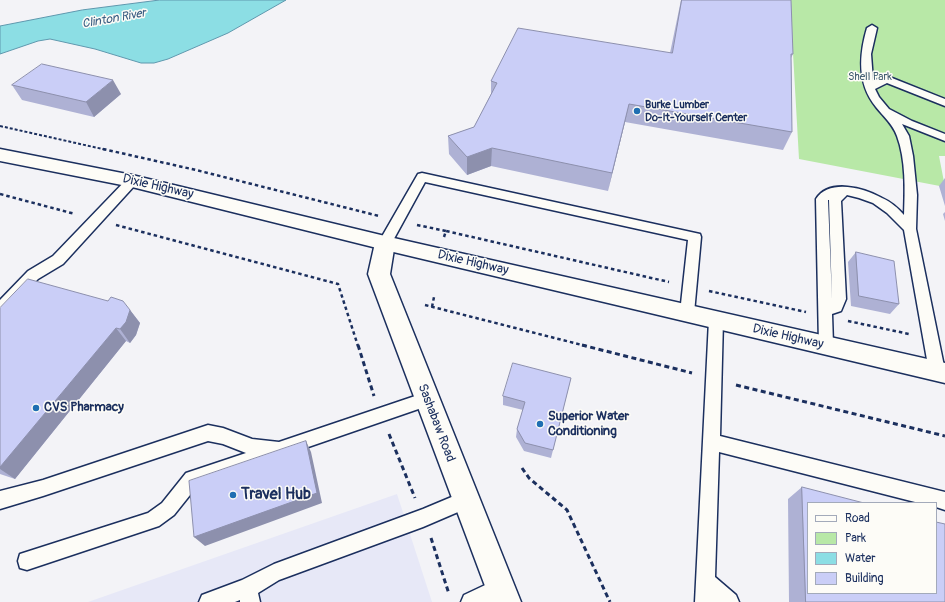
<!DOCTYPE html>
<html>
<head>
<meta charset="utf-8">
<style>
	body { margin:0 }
	#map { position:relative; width:945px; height:602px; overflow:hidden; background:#f3f3f7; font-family:Pangolin,sans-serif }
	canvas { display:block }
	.legend { position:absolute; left:807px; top:502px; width:130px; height:92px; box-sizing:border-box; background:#fdfcf7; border:1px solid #a3aaba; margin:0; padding:5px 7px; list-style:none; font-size:12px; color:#1b2f5e }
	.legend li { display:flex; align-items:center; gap:8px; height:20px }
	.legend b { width:20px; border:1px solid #a3aaba }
</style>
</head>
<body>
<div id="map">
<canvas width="945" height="602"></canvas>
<ul class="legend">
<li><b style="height:5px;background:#fdfcf7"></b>Road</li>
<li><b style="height:11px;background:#b8e8a7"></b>Park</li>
<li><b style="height:11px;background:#8cdee4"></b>Water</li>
<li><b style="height:11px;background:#cacef7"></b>Building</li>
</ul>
</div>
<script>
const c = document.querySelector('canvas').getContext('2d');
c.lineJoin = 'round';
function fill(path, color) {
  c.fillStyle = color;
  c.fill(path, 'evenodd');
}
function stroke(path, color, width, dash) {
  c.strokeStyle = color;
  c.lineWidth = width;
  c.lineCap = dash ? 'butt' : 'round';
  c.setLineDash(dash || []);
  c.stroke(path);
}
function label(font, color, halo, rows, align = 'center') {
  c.font = font + ' Pangolin,sans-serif';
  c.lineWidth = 3;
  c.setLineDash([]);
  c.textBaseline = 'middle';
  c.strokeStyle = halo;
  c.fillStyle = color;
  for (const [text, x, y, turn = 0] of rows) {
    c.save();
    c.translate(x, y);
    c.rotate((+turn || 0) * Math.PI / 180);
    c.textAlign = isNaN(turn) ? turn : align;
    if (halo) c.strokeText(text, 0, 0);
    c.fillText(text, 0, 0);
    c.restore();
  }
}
fill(new Path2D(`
	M 397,494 L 432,602 L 88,602 Z`), '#e7e8f7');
fill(new Path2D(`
	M 790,0 L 945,0 L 945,156 L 939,156 L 945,187 L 799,159 Z`), '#b8e8a7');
const water = new Path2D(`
	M 160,0 L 286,0 L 228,33 L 168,59 L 154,63 L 141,63 L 95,49 L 50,39 L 38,41 L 0,54 L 0,26 L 82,10 Z`);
fill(water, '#8cdee4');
stroke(water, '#5f98ae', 1);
const service = new Path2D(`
	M 872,25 L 877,28 L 871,54 L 873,81 L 882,77 L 892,78 L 945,99 L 945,106 L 887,83 L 875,89 L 879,97 L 889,109 L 912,121 L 945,134 L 945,141 L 902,124 L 909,136 L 913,156 L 917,195 L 916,229 L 945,371 L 942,376 L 937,378 L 932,376 L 929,371 L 904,230 L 887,213 L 873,203 L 859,198 L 847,195 L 841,201 L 846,299 L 841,311 L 832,314 L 833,345 L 831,349 L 826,351 L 821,349 L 819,345 L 816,199 C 829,178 865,188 882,198 C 891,202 898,208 904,215 C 905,190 906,160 897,136 C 893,124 883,116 876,107 C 857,84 859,55 867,28 ZM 828,200 L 829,200 L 832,300 Z
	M 422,173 L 700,234 L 701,237 L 694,313 L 692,317 L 687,319 L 682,317 L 680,313 L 688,240 L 425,182 L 390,246 L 385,248 L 380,246 L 379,243 L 380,240 L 418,174 Z
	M 132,177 L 136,178 L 138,181 L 136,184 L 63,264 L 38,279 L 5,313 L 0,315 L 0,300 L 28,271 L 53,256 L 128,178 Z
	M 716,314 L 721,316 L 723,320 L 720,436 L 945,492 L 945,510 L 936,507 L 936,503 L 919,503 L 719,452 L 715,577 L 736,595 L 739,602 L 695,602 L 709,320 L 711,316 Z
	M 427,392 L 433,394 L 435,399 L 433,404 L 198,485 L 174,515 L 159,526 L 27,570 L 20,568 L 18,561 L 20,554 L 148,513 L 162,503 L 186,473 L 246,453 L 223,444 L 208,441 L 43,496 L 0,509 L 0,491 L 43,480 L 208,425 L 223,428 L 252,439 L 279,442 Z
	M 466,491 L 472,494 L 475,500 L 472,506 L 423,527 L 279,580 L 258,593 L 260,602 L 240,602 L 240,600 L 235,602 L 199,602 L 202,595 L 242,580 L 274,564 L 423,509 Z
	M 500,578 L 507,581 L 510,588 L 507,595 L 492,602 L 461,602 L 464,595 Z`);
const tertiary = new Path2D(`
	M 385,236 L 392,238 L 395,243 L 390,274 L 521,602 L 491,602 L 368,274 L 375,243 L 378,238 Z`);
const primary = new Path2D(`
	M 0,149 L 132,175 L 385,236 L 945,363 L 945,383 L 385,250 L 132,187 L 0,161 Z`);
stroke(service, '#1b2f5e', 3);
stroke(tertiary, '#1b2f5e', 3);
stroke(primary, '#1b2f5e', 3);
stroke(new Path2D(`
	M 0,126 L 107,150`), '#1b2f5e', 2, [3, 2]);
stroke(new Path2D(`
	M 103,149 L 196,170 L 379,216
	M 0,194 L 75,214
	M 116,225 L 338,284 L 358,346
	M 417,225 L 446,231
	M 444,237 L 446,231 L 669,282
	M 709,291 L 806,312
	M 425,305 L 586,346
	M 432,307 L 434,297
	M 848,321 L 909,334`), '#1b2f5e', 2.5, [3.5, 3]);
stroke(new Path2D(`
	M 358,345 L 374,396
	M 582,345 L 692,373
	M 736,385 L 945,436
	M 389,434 L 415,498
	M 522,468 L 529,478 L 567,510 L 610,602
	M 431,538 L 449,594`), '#1b2f5e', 3, [5, 3.5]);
fill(service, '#fdfcf7');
fill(tertiary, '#fdfcf7');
fill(primary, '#fdfcf7');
fill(new Path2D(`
	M 681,0 L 791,0 L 793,54 L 791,58 L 792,132 L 783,150 L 625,122 L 608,191 L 491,166 L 467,175 L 449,154 L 448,136 L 474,127 L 491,94 L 491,81 L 670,53 Z
	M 12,85 L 121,94 L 94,117 L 22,100 Z
	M 945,178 L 945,206 L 939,186 Z
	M 945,212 L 945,221 L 943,214 Z
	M 856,252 L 899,304 L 890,314 L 851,306 L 848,262 Z
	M 0,308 L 130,310 L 140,323 L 136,335 L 130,343 L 126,341 L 15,479 L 0,474 Z
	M 571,378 L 551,458 L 524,451 L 516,437 L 517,429 L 523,410 L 503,405 L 503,396 Z
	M 802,487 L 945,602 L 789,602 L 788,499 Z`), '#aeb1d4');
fill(new Path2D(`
	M 113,80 L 121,94 L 94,117 L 86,102 Z
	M 629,104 L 625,122 L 608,191 L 612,173 Z
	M 492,148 L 491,166 L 467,175 L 467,157 Z
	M 130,310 L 140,323 L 136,335 L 130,343 L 120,329 Z
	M 116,328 L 126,341 L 15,479 L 0,469 L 0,467 Z
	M 306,441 L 311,452 L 322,503 L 205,546 L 194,537 Z`), '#8d90ad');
const building = new Path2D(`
	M 682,0 L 791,0 L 793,54 L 791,54 L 792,132 L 629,104 L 612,173 L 492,148 L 467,157 L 448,136 L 474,127 L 497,83 L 491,81 L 518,28 L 672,53 Z
	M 42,64 L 113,80 L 86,102 L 12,85 Z
	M 856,252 L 894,261 L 899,304 L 859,296 Z
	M 28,279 L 108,301 L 111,297 L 123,301 L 130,310 L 126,322 L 120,329 L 116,328 L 0,467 L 0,308 Z
	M 513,363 L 571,378 L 553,450 L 525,443 L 517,429 L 525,402 L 503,396 Z
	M 306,441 L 317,493 L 194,537 L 189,481 Z
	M 802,487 L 864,503 L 808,503 L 808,593 L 936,593 L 936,522 L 945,524 L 945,602 L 806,602 Z`);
fill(building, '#cacef7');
stroke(building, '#8d90ad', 1);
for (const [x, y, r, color] of [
	[637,111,4,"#1f6fb2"],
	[36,408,4,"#1f6fb2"],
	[540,424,4,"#1f6fb2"],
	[233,495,4,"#1f6fb2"]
]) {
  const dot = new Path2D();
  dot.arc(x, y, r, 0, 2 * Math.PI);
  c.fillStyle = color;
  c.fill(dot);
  stroke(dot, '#fdfcf7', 1.5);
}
label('11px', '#425d70', '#fdfcf7', [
	["Shell Park",870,77]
]);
label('bold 11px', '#1b2f5e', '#fdfcf7', [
	["Burke Lumber",645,105],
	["Do-It-Yourself Center",645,118]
], 'left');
label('italic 12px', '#375b80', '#fdfcf7', [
	["Clinton River",114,19,-10]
]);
label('13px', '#1b2f5e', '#fdfcf7', [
	["Dixie Highway",158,187,13],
	["Dixie Highway",473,263,13],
	["Dixie Highway",788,337,13],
	["Sashabaw Road",436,423,69]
]);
label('bold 13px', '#1b2f5e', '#fdfcf7', [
	["CVS Pharmacy",44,408],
	["Superior Water",548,417],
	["Conditioning",548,432]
], 'left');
label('bold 16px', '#1b2f5e', '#fdfcf7', [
	["Travel Hub",241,495]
], 'left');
</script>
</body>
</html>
